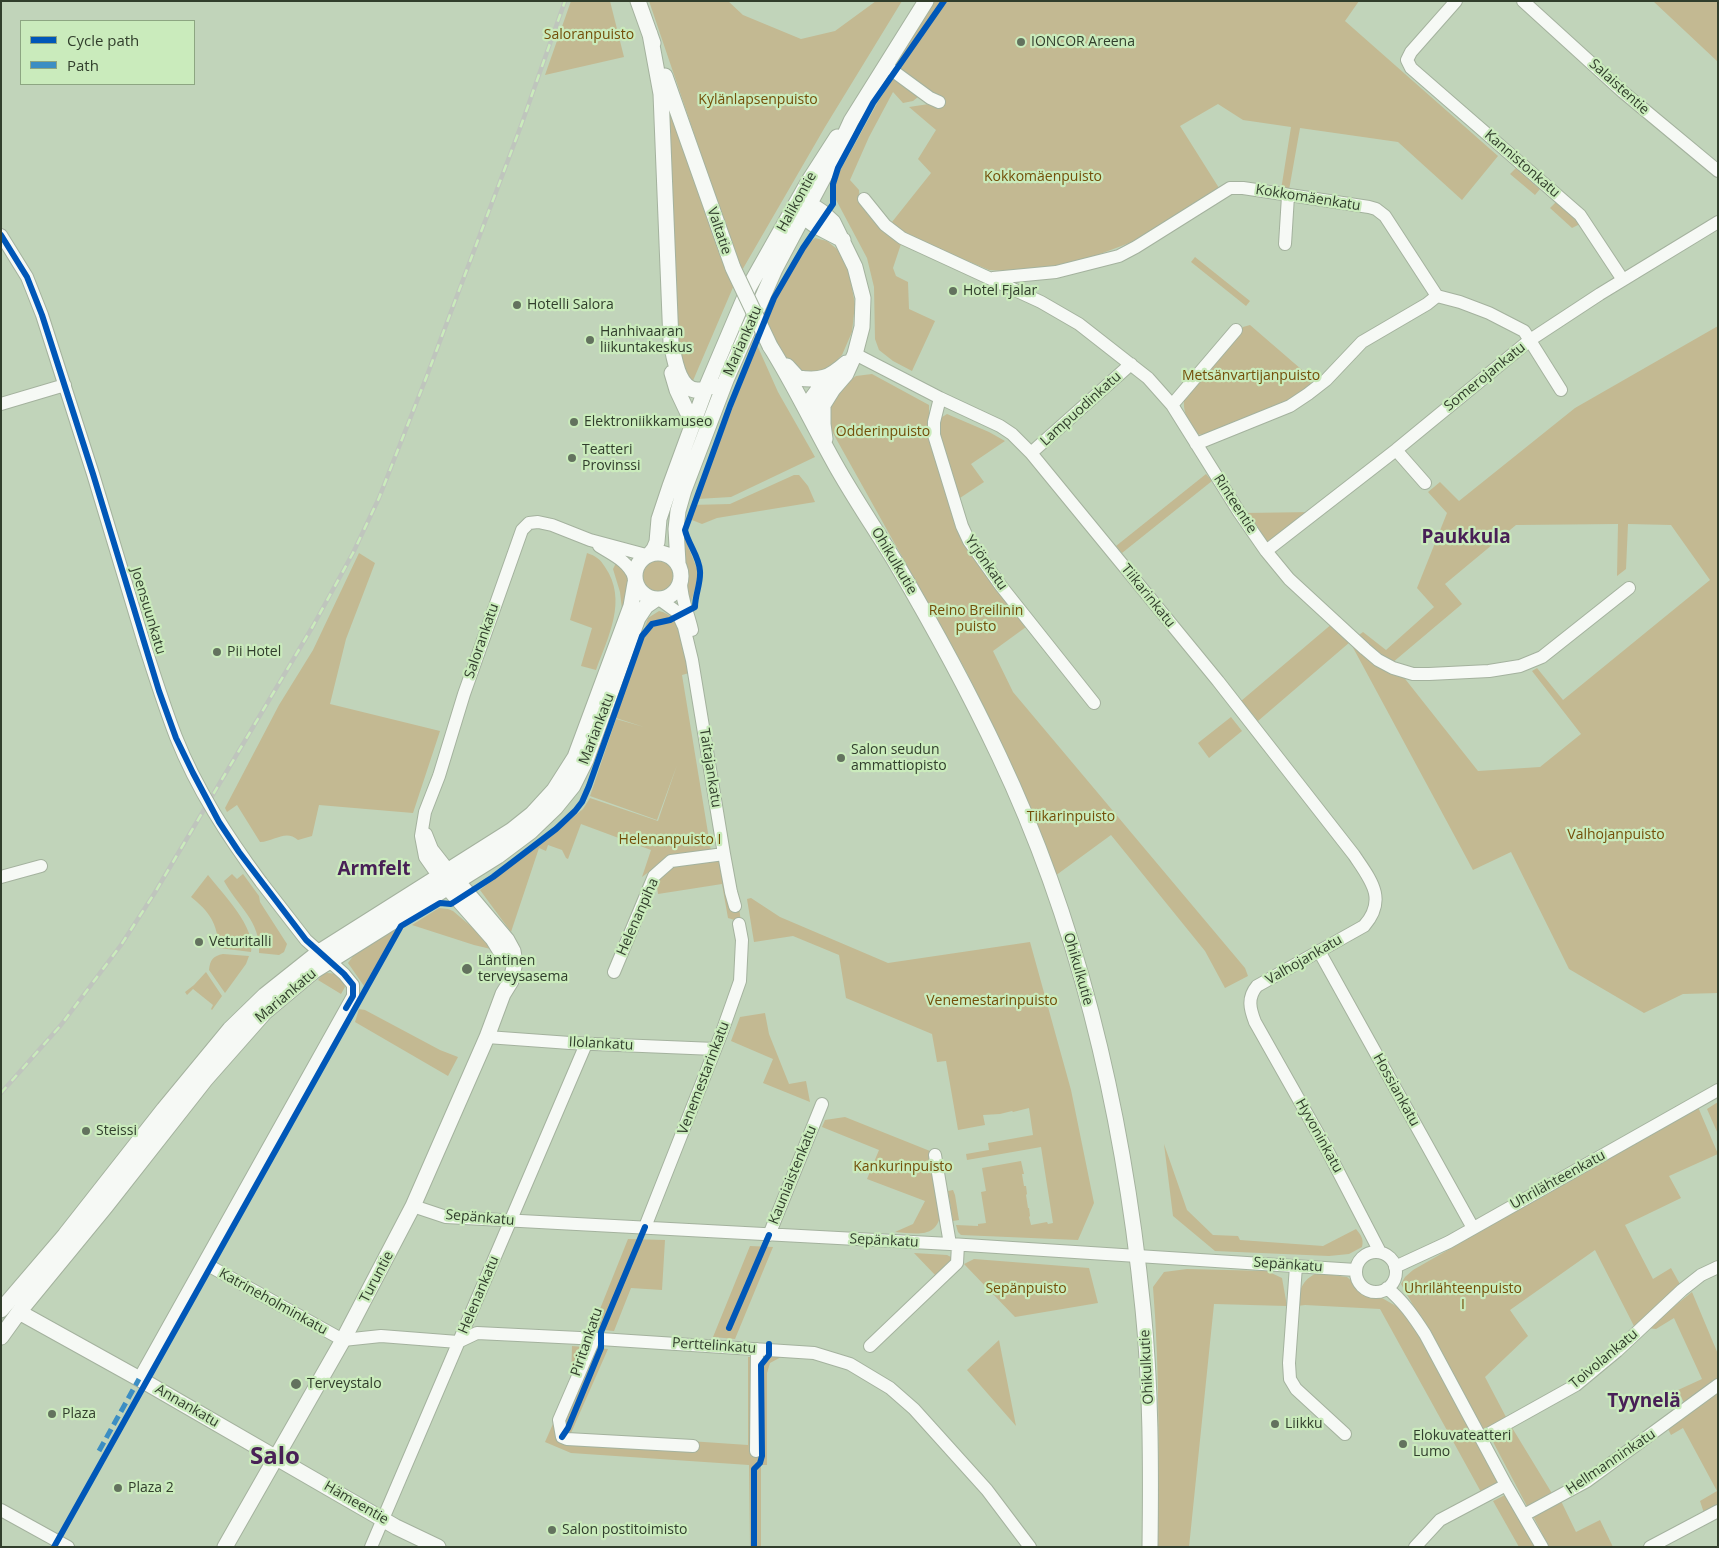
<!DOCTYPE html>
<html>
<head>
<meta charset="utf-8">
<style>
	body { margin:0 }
	#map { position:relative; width:1719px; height:1548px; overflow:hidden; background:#c1d4ba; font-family:"Open Sans",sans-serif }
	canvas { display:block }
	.frame { position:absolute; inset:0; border:2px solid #313e2c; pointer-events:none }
	.legend { position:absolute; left:20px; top:20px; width:175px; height:65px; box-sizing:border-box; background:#caebbc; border:1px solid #8da682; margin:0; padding:6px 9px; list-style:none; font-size:15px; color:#313e2c }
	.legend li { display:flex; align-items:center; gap:10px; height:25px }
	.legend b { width:25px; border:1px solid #8da682 }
</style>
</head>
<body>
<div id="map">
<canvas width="1719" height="1548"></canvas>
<div class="frame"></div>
<ul class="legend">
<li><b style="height:6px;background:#0057b8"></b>Cycle path</li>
<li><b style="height:6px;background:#3c8ec3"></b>Path</li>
</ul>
</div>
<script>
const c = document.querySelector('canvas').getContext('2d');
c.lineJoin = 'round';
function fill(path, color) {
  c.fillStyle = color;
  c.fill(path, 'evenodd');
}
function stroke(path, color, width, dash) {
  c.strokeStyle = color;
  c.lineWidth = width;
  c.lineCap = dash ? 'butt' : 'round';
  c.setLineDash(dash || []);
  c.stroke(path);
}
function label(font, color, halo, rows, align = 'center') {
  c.font = font + ' "Open Sans",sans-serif';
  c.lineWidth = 4.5;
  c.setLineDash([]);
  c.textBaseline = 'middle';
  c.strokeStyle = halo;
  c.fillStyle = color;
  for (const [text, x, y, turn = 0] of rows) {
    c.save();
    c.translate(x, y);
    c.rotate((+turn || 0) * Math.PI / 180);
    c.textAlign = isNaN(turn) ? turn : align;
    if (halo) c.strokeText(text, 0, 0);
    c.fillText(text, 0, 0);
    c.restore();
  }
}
fill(new Path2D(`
	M 571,1 L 610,1 L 624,57 L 545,75 Z
	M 649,1 L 728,1 L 743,15 L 801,39 L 835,31 L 876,1 L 902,1 L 825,127 L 741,272 Z
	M 931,1 L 1359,1 L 1345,21 L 1498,156 L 1462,200 L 1398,142 L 1300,128 L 1289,190 L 1281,190 L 1291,127 L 1243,120 L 1218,104 L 1180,126 L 1219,188 L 1132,242 L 1092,257 L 1053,267 L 1023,272 L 989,270 L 906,235 L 892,222 L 931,173 L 918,159 L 936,130 L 909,107 L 929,104 L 900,72 L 895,63 Z
	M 1653,1 L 1718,1 L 1718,62 Z
	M 893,79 L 899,81 L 918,97 L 913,101 L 903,103 L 893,92 L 869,137 L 850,180 L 859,190 C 859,214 884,231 901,244 L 893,268 L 896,276 L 908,282 L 909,309 L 935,321 L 912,371 L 893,361 L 879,350 L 875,339 L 874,287 L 867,258 L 834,196 L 836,184 L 840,171 L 879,100 Z
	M 668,102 L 734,285 L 692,383 L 682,372 L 678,352 Z
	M 1516,168 L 1540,189 L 1535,195 L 1510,174 Z
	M 1556,202 L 1580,224 L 1572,228 L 1550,208 Z
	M 815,238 L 827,241 L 837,249 L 848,268 L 855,304 L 852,332 L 842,355 L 827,370 L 808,375 L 793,371 L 766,324 C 775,300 796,254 815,238 Z
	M 1195,257 L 1250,301 L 1246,306 L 1191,262 Z
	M 1250,325 L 1316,382 L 1285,403 L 1204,435 L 1196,434 C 1188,423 1180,406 1186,394 L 1243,327 Z
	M 1718,326 L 1718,993 L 1683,994 L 1644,1013 L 1569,969 L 1511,852 L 1473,870 L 1350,642 L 1258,721 L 1241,701 L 1333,623 L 1402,675 L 1478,771 L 1540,767 L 1581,734 L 1532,671 L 1537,668 L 1563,700 L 1710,580 L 1671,525 L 1628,524 L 1626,569 L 1617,576 L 1618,524 L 1516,525 L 1445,584 L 1462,604 L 1392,663 L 1355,638 L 1363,632 L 1386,650 L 1434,607 L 1417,588 L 1447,513 L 1428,492 L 1440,482 L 1459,501 L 1575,408 Z
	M 757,345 L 778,392 L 815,457 L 731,497 L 697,499 Z
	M 872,374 L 929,405 L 929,432 L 953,515 L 966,548 L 1026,627 L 993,651 L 1013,692 L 1245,968 L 1248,976 L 1225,988 L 1205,951 L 1111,835 L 1055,876 L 991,723 L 967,673 L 829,426 L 828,406 L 841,387 L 856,376 Z
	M 947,414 L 989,432 L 1005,441 L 971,464 L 984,482 L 957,500 L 938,429 L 939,419 Z
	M 1206,474 L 1212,481 L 1122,553 L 1116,546 Z
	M 794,475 L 799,475 L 808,486 L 815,502 L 717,518 L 702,524 L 687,518 L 691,505 L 730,504 Z
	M 1314,512 L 1269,547 L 1243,513 Z
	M 683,534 L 698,571 L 696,585 L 690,606 L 680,556 Z
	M 359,553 L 375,563 L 346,639 L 330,704 L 440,731 L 413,813 L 319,805 L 312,836 L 298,840 C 286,829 275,841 260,842 L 237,805 L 227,812 L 225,808 L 279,705 L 313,650 Z
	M 587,553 C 596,556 600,559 605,567 C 628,600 608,637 596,670 L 581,666 L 592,628 L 570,620 Z
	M643 576a15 15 0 1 1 30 0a15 15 0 1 1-30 0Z
	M 617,561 C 638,575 629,590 622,609 L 620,592 L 613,569 Z
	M 659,611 C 684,616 685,652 689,673 L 682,675 L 711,851 L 662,862 L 642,877 L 651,850 L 581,824 L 568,859 L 566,858 L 562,850 L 548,845 L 546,851 L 539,848 L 511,932 L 480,890 L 565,824 L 583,809 L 590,798 L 658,821 L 677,765 L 676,756 L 677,765 L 657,820 L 590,796 L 616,719 L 644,727 L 616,718 L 648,618 Z
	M 1231,717 L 1242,731 L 1209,758 L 1198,743 Z
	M 718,857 L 736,886 L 741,922 L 728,918 L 722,884 L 658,894 L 656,877 L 671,864 Z
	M 232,874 L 237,879 L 243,874 L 259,896 L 260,902 L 287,944 L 284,952 L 279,955 L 259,953 C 261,921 238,907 224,881 Z
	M 208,875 C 222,893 257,928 251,952 L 219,948 C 217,923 210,912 191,897 Z
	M 751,898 L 780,917 L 888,963 L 1030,942 L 1071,1090 L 1094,1203 L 1078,1240 L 961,1235 L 958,1232 L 956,1225 L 978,1226 L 978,1224 L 986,1223 L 981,1192 L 986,1191 L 982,1168 L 1021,1161 L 1024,1174 L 1022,1174 L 1024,1186 L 1026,1186 L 1027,1194 L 1026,1195 L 1028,1208 L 1029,1208 L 1030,1216 L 1029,1217 L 1031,1225 L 1047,1222 L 1048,1224 L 1053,1223 L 1041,1147 L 967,1160 L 966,1154 L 989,1150 L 988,1143 L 1033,1135 L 1029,1108 L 1013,1112 L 1012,1111 L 1000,1114 L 983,1115 L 985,1125 L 958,1130 L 946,1061 L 937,1062 L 932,1034 L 846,998 L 839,955 L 793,936 L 754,942 L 747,899 Z
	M 439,908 L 448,909 L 453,911 L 486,939 L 495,950 L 474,945 L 412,925 Z
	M 399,926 L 364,986 L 348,963 L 356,952 Z
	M 223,954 L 249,956 L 246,964 L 225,993 L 209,970 C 210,960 213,956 223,954 Z
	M 206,972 L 222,996 L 212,1010 L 211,1009 L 213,1005 L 193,989 L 187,995 L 185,992 L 194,985 Z
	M 327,973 C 337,973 342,977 345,987 L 341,994 L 318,980 L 323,974 Z
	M 359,1009 L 365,1010 L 440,1050 L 458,1057 L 448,1076 L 355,1022 Z
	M 765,1013 L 769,1034 L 789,1084 L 806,1081 L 810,1102 L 763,1083 L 773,1059 L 731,1041 L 740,1017 Z
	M 1718,1102 L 1718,1134 L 1707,1109 Z
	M 1698,1107 L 1718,1154 L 1669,1176 L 1681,1198 L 1625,1225 L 1653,1279 L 1671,1268 L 1681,1286 L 1634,1326 L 1595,1250 L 1510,1310 L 1528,1336 L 1485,1377 L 1506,1417 L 1484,1430 L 1401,1284 L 1405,1277 L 1413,1270 Z
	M 845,1117 L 930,1151 L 941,1212 C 937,1240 915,1233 895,1232 L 913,1224 L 925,1201 L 867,1179 L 879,1150 L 822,1127 L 825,1120 Z
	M 1164,1144 L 1187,1210 L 1213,1235 L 1238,1236 L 1240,1240 L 1323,1246 L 1356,1229 C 1361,1235 1364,1239 1362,1247 L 1349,1254 L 1329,1256 L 1215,1251 L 1173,1216 Z
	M 953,1190 L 955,1195 L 959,1220 L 953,1221 L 948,1191 Z
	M 628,1239 L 665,1240 L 662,1290 L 631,1288 L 614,1331 L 592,1329 Z
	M 750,1246 L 773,1247 L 735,1339 L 713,1337 Z
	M 914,1253 L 947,1255 L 957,1260 L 937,1277 Z
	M 974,1259 L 1089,1268 L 1098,1303 L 1015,1317 L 964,1264 Z
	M 1187,1269 L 1267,1271 L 1282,1278 L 1287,1306 L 1214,1304 L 1189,1547 L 1157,1547 C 1159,1460 1160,1374 1153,1287 L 1164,1272 Z
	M 1317,1273 L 1347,1277 L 1366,1293 L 1382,1298 L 1396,1306 L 1413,1322 L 1498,1479 L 1496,1484 L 1481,1492 L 1380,1309 L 1305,1305 L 1297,1306 C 1299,1290 1302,1280 1317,1273 Z
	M 1692,1292 L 1718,1354 L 1718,1380 L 1685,1405 L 1678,1390 L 1702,1379 L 1674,1318 L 1656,1329 L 1647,1328 Z
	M 999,1340 L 1016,1426 L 967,1370 Z
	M 572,1346 L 608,1349 L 571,1433 L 748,1445 L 748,1357 L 781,1357 L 770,1363 L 767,1373 L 767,1465 L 761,1465 L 761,1547 L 750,1547 L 749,1465 L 571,1453 L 545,1442 L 571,1383 Z
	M 1718,1392 L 1718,1505 L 1704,1513 L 1700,1501 L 1717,1491 L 1683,1428 L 1671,1435 L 1668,1429 Z
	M 1511,1426 L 1553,1495 L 1528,1508 L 1491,1438 Z
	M 1505,1495 L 1507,1497 L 1536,1547 L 1519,1547 L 1493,1501 Z
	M 1561,1501 L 1576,1532 L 1600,1520 L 1613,1547 L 1549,1547 L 1533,1516 Z`), '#c3b992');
const minor = new Path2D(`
	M 1456,1 L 1411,52 L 1407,60 L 1411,68 L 1580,215 L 1623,280
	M 1523,1 L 1623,92 L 1718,171
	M 885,65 L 930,98 L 939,102
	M 864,199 L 885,225 L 902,238 L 1041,302 L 1079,324 L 1148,378 L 1172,405 L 1239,512 L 1266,551 L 1289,579 L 1365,649 L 1378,660 L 1393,668 L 1413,674 L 1429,674 L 1489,671 L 1520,666 L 1542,657 L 1629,588
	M 1,235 L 27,277 L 42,315 L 93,474 L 144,643
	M 1285,244 L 1288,196
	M 993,278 L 1056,272 L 1119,256 L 1136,247 L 1230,188 L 1243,188 L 1369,207 L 1376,209 L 1385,216 L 1437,296 L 1460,302 L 1489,313 L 1524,331 L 1561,390
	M 855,354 L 940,398 L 1000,426 L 1012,434 L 1031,453 L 1218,681 L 1354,855 C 1370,879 1388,899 1364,926 L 1257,986 C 1247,998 1250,1009 1255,1022 L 1325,1146 L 1380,1252
	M 940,398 L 934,422 L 934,435 L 962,526 L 969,541 L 1001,586 L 1094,703
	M 1,404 L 65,385
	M 1172,405 L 1236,330
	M 1196,444 L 1290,406 L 1308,394 L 1326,380 L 1362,342 L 1427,304 L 1437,296
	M 1396,450 L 1425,483
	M 1031,453 L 1131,364
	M 599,546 C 613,555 628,561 634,577
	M 1266,551 L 1396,450 L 1530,340 L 1600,294 L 1718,222
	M 681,579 C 680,597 688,612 692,630
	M 659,599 L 677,612 L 684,627 L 692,660 L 724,854 L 731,892 L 735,906
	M 426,834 L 432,849 L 454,877
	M 1,877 L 41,866
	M 444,884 L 425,857 L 421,836 L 425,812 L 439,776 L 464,694 L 522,530 L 529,523 L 538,522 L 552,525 L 590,540 L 646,555
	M 1319,951 L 1473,1228
	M 614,972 L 654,876 L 671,861 L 724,854
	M 487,1037 L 570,1043 L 715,1049
	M 935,1155 L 950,1244
	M 413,1206 L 446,1217 L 950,1244 L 1356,1270
	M 645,1227 L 722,1032 L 740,981 L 742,940 L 739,924
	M 769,1235 L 822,1104
	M1356 1272a20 20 0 1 1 40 0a20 20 0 1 1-40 0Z
	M 204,1263 L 343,1340 L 381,1336 L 458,1342 L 477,1333 L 600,1339 L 814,1353 L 850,1364 L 890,1388 L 914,1409 L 987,1490 L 1030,1547
	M 1296,1266 L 1289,1363 L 1290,1379 L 1296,1389 L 1345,1434
	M 1395,1267 L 1449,1242 L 1718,1090
	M 1387,1288 C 1403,1301 1414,1317 1425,1334 L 1506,1485 L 1542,1547
	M 594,1339 L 559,1420 L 562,1437 L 567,1439 L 693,1446
	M 870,1346 L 957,1263 L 958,1245
	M 139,1379 L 353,996 L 353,985 L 344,974 L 306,940 L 261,882
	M 1481,1438 L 1576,1385 L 1617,1351 L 1682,1290 L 1701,1275 L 1718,1267
	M 756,1451 L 757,1349
	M 1,1510 L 68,1547
	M 1524,1515 L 1587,1481 L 1718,1385
	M 371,1547 L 586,1044
	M 1415,1547 L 1440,1520 L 1506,1485
	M 1650,1547 L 1718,1511`);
const major = new Path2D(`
	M 638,1 L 653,43
	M 650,34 L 661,94 L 671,342 C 674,356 678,392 699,390 C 704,390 709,387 714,385
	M 665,76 L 733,268
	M 801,198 L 822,212 L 833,222 L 855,267 L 863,298 L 862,327 L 855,354 L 846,374 L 833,389 L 823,405 L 823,424 L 825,439
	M 795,211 L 816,226 L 843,240
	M 770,346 C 794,384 813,425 835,464 C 854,498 876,530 896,563 C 933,626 968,690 999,756 C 1081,929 1124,1119 1143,1309 C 1151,1387 1151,1467 1150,1547
	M 787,366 L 798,378 C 821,381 829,378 846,363
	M 672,373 L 677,390 L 693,424
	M 810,417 L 810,401 L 818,390 L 832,376
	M635 576a23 23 0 1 1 46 0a23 23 0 1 1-46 0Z
	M 650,554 L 654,549 L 657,542 L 659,519 L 670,486 L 706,388 L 749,287 L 810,179 L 837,137
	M 678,563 L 676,529 L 678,511 L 684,490 L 726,380 L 775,269 L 835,156 L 851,121 L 926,1
	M 448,888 L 493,939 L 501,952
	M 1,1310 L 65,1235 L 164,1109 L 230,1029 L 265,995 L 319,952 L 512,830 L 532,814 L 554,790 L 575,757 L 631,606 L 635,583
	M 19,1312 L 145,1382 L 396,1527 L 438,1547
	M 1,1337 L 19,1312 L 106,1206 L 205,1080 L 265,1012 L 314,971 L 498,856 L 530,832 L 556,807 L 573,786 L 586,760 L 638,618 L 646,606 L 656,599
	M 225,1547 L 343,1340 L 413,1206 L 487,1037 L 503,994 L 511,981 L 515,962 L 513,951 L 507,940 L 458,882`);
stroke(minor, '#a4b29e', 14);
stroke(major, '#a4b29e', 17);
stroke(minor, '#f6f9f5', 12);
stroke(major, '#f6f9f5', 15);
const rail = new Path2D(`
	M 1,1093 L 61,1025 L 121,945 L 154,894 L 313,626 L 353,553 L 379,498 L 428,373 L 522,123 L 565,1`);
stroke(rail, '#bfc5bd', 4.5);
stroke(rail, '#caebbc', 2.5, [8]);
const minorBridge = new Path2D(`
	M 144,643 C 154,674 164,706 176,737 C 197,790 228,837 261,882`);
const majorBridge = new Path2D(`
	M 733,268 L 770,346`);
stroke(minorBridge, '#a4b29e', 14, []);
stroke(majorBridge, '#a4b29e', 17, []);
stroke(minorBridge, '#f6f9f5', 12);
stroke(majorBridge, '#f6f9f5', 15);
stroke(new Path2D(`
	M 99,1451 L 139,1379`), '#3c8ec3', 5, [10, 5]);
stroke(new Path2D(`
	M 1,235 L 27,277 L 42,315 L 93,474 L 159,691 L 176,738 L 193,773 L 219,822 L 239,852 L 306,940 L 344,974 L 353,985 L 353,996 L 346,1008
	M 729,1328 L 769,1235
	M 562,1437 L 568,1428 L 601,1348 L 601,1332 L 645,1227
	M 54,1547 L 401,926 L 440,903 L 451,904 L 493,877 L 556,829 L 575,811 L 582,802 L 589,786 L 642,636 L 652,624 L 670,620 L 695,607 C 695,595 701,583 700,571 C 699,556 688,544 685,530 L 730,406 L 774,298 L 803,248 L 833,204 L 833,184 L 838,168 L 873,103 L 944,1
	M 754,1547 L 754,1469 L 760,1463 L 762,1456 L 761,1365 L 769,1355 L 769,1344`), '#0057b8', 6);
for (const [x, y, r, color] of [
	[1021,42,5,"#63725e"],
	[953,291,5,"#63725e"],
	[517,305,5,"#63725e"],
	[590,340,5,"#63725e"],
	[574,422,5,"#63725e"],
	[572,458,5,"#63725e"],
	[217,652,5,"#63725e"],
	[841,758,5,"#63725e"],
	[199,942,5,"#63725e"],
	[467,969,6,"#63725e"],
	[86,1131,5,"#63725e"],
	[296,1384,6,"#63725e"],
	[52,1414,5,"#63725e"],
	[1275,1424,5,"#63725e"],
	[1403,1444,5,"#63725e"],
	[118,1488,5,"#63725e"],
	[552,1530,5,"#63725e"]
]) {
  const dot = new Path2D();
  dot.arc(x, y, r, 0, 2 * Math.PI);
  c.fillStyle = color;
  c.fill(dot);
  stroke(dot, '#caebbc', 2);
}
label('14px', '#734f09', '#caebbc', [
	["Saloranpuisto",589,35],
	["Kylänlapsenpuisto",758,100],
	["Kokkomäenpuisto",1043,177],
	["Metsänvartijanpuisto",1251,376],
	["Odderinpuisto",883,432],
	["Reino Breilinin",976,611],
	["puisto",976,627],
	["Tiikarinpuisto",1071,817],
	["Valhojanpuisto",1616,835],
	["Helenanpuisto I",670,840],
	["Venemestarinpuisto",992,1001],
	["Kankurinpuisto",903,1167],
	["Sepänpuisto",1026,1289],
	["Uhrilähteenpuisto",1463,1289],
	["I",1463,1305]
]);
label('14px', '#313e2c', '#caebbc', [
	["IONCOR Areena",1031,42],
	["Hotel Fjalar",963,291],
	["Hotelli Salora",527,305],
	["Hanhivaaran",600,332],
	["liikuntakeskus",600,348],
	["Elektroniikkamuseo",584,422],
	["Teatteri",582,450],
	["Provinssi",582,466],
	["Pii Hotel",227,652],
	["Salon seudun",851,750],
	["ammattiopisto",851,766],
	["Veturitalli",209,942],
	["Läntinen",478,961],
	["terveysasema",478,977],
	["Steissi",96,1131],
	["Terveystalo",307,1384],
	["Plaza",62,1414],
	["Liikku",1285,1424],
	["Elokuvateatteri",1413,1436],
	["Lumo",1413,1452],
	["Plaza 2",128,1488],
	["Salon postitoimisto",562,1530]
], 'left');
label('14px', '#313e2c', '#caebbc', [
	["Salaistentie",1619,87,42],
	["Kannistonkatu",1522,164,41],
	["Kokkomäenkatu",1308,198,9],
	["Halikontie",797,202,-61],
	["Valtatie",719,231,71],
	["Mariankatu",743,341,-66],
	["Somerojankatu",1485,377,-39],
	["Lampuodinkatu",1081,409,-42],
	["Rinteentie",1235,504,57],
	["Ohikulkutie",894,561,59],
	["Yrjönkatu",986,563,55],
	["Tiikarinkatu",1148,596,51],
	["Joensuunkatu",148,611,73],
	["Salorankatu",482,641,-71],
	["Mariankatu",597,729,-69],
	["Taitajankatu",710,768,81],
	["Helenanpiha",638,917,-66],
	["Valhojankatu",1304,960,-30],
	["Ohikulkutie",1078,969,74],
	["Mariankatu",286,996,-40],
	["Ilolankatu",601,1044,3],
	["Venemestarinkatu",704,1078,-69],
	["Hossiankatu",1396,1090,61],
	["Hyvoninkatu",1319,1136,61],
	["Kauniaistenkatu",793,1175,-68],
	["Uhrilähteenkatu",1558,1180,-29],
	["Sepänkatu",480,1218,5],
	["Sepänkatu",884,1241,3],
	["Sepänkatu",1288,1265,4],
	["Turuntie",377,1277,-62],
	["Helenankatu",479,1295,-67],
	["Katrineholminkatu",273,1302,29],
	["Piritankatu",587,1342,-71],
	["Perttelinkatu",714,1346,4],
	["Toivolankatu",1604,1359,-40],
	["Ohikulkutie",1147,1367,-93],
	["Annankatu",187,1406,30],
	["Hellmanninkatu",1611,1462,-34],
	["Hämeentie",356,1503,30]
]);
label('bold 19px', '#482056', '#caebbc', [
	["Paukkula",1466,538],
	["Armfelt",374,870],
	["Tyynelä",1644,1402]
]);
label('bold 24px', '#482056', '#caebbc', [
	["Salo",275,1457]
]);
</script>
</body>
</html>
